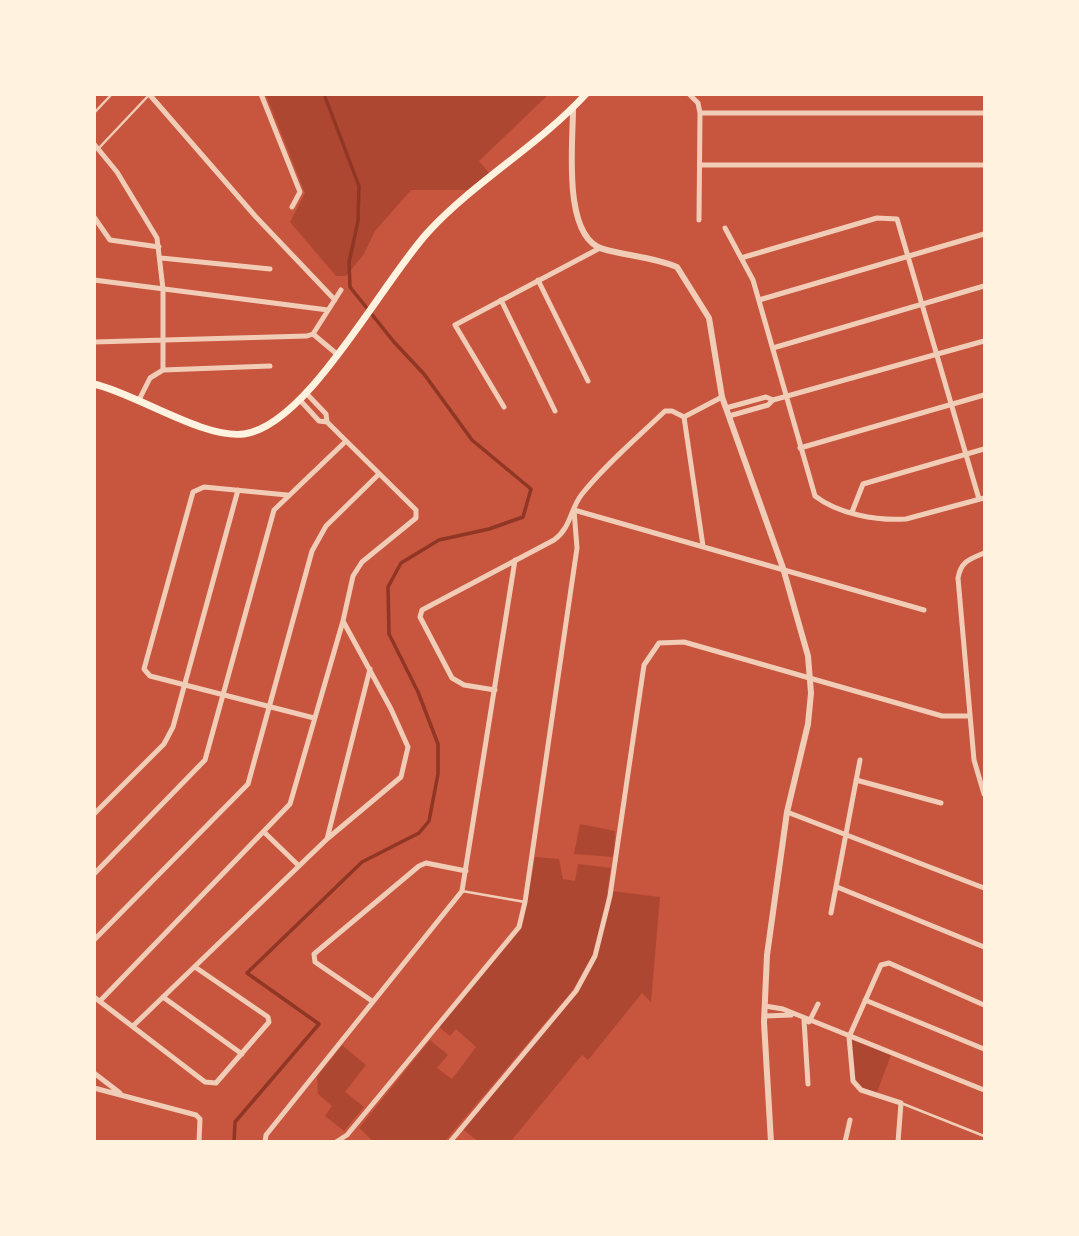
<!DOCTYPE html>
<html>
<head>
<meta charset="utf-8">
<style>
	body { margin:0 }
	#map { position:relative; width:1079px; height:1236px; overflow:hidden; background:#c8553d; font-family:"Asap Condensed",sans-serif }
	canvas { display:block }
	.frame { position:absolute; inset:0; border:96px solid #fff3e0; pointer-events:none }
</style>
</head>
<body>
<div id="map">
<canvas width="1079" height="1236"></canvas>
<div class="frame"></div>
</div>
<script>
const c = document.querySelector('canvas').getContext('2d');
c.lineJoin = 'round';
function fill(path, color) {
  c.fillStyle = color;
  c.fill(path, 'evenodd');
}
function stroke(path, color, width, dash) {
  c.strokeStyle = color;
  c.lineWidth = width;
  c.lineCap = dash ? 'butt' : 'round';
  c.setLineDash(dash || []);
  c.stroke(path);
}
fill(new Path2D(`
	M 266,95 L 548,95 L 479,161 L 491,175 L 471,190 L 411,190 L 375,231 L 364,254 L 346,276 L 336,276 L 290,222 L 305,193 Z
	M 580,824 L 615,831 L 614,857 L 574,854 Z
	M 535,857 L 559,859 L 563,879 L 575,881 L 578,864 L 611,868 L 603,920 L 593,955 L 572,991 L 445,1141 L 373,1141 L 359,1128 L 430,1040 L 448,1055 L 437,1068 L 452,1079 L 476,1047 L 456,1029 L 450,1036 L 439,1027 L 522,928 Z
	M 611,891 L 660,897 L 651,1002 L 642,993 L 588,1060 L 582,1055 L 511,1141 L 478,1141 L 461,1128 L 576,991 L 595,956 Z
	M 849,1039 L 891,1055 L 876,1095 L 855,1086 Z
	M 342,1045 L 366,1065 L 345,1092 L 364,1107 L 344,1131 L 325,1116 L 332,1106 L 318,1094 L 317,1077 Z`), '#ae4732');
stroke(new Path2D(`
	M 234,1142 L 235,1122 L 319,1024 L 247,973 L 362,862 L 419,833 L 429,821 L 438,774 L 438,744 L 418,692 L 389,634 L 388,587 L 401,563 L 439,540 L 489,529 L 523,517 L 531,489 L 472,440 L 424,374 L 394,342 L 350,287 L 349,262 L 358,221 L 359,186 L 324,94`), '#8f3625', 3.5);
stroke(new Path2D(`
	M 94,113 L 112,94
	M 99,148 L 149,95
	M 462,891 L 525,902
	M 901,1103 L 984,1136`), '#f1ccb7', 2.5);
stroke(new Path2D(`
	M 149,94 L 256,217 L 335,300
	M 261,94 L 300,192 L 292,207
	M 689,94 L 698,103 L 700,113 L 699,220
	M 700,113 L 984,113
	M 94,144 L 117,172 L 157,238 L 163,289 L 163,370
	M 700,165 L 984,165
	M 94,217 L 110,240 L 159,247
	M 725,228 L 753,280 L 815,496 C 838,514 877,521 906,519 L 984,498
	M 161,258 L 270,269
	M 741,258 L 877,218 L 897,219 L 979,499
	M 94,280 L 328,310
	M 538,280 L 588,381
	M 501,300 L 555,411
	M 759,300 L 984,234
	M 313,334 L 338,355
	M 94,342 L 307,336 L 313,334 L 341,290
	M 773,348 L 984,286
	M 306,393 L 326,414 L 327,422
	M 139,400 L 150,378 L 163,370 L 270,366
	M 504,407 L 455,325 L 600,248
	M 726,408 L 766,397 L 773,400
	M 729,416 L 768,405 L 773,400 L 984,341
	M 684,417 L 703,546
	M 684,417 L 722,397
	M 800,448 L 984,395
	M 287,495 L 204,487 L 193,492 L 144,669 L 150,676 L 314,718
	M 574,510 L 924,610
	M 852,512 L 863,484 L 984,449
	M 984,553 C 970,559 961,561 958,578 L 974,760 L 984,794
	M 495,690 L 464,685 L 452,678 L 420,617 L 422,610 L 554,540 C 571,528 570,509 582,494 C 606,464 637,438 665,411 L 672,411 L 684,417
	M 856,780 L 941,803
	M 787,812 L 984,888
	M 94,814 L 164,744 L 173,727 L 238,490
	M 264,832 L 299,866
	M 327,839 L 370,669
	M 94,874 L 205,760 L 274,510 L 346,441
	M 837,887 L 984,947
	M 831,913 L 860,760
	M 94,940 L 248,784 L 312,551 L 326,526 L 379,474
	M 94,997 L 205,1082 L 216,1083 L 269,1022 L 268,1017 L 195,967
	M 163,997 L 242,1054
	M 865,1000 L 984,1049
	M 100,1001 L 290,804 L 343,621 L 353,576 L 362,562 L 416,518 L 416,510 L 327,422 L 319,421 L 299,399
	M 372,1001 L 315,962 L 314,954 L 419,866 L 426,863 L 466,871
	M 765,1006 L 783,1009 L 984,1090
	M 765,1016 L 791,1015
	M 804,1020 L 808,1084
	M 809,1022 L 818,1004
	M 133,1026 L 327,839 L 401,777 L 408,747 L 391,709 L 343,621
	M 94,1073 L 120,1093
	M 94,1088 L 196,1115 L 200,1119 L 199,1142
	M 265,1142 L 266,1135 L 462,891 L 515,560
	M 336,1142 L 347,1135 L 519,927 L 525,902 L 577,548 L 574,510
	M 450,1142 L 576,991 L 595,956 L 610,896 L 644,665 L 659,643 L 684,642 L 942,716 L 969,716
	M 845,1142 L 850,1120
	M 898,1142 L 901,1103 L 861,1090 L 853,1081 L 849,1037 L 881,965 L 889,963 L 984,1005`), '#f1ccb7', 5);
stroke(new Path2D(`
	M 573,109 C 573,143 562,237 603,249 C 627,256 653,257 677,267 L 709,318 L 722,397 L 783,568 L 808,656 L 811,693 L 808,724 L 787,812 L 767,955 L 764,1022 L 771,1142`), '#f1ccb7', 6);
stroke(new Path2D(`
	M 94,384 C 137,394 203,439 244,434 C 309,425 384,278 430,230 C 477,180 539,145 586,94`), '#fff3e0', 7);
</script>
</body>
</html>
